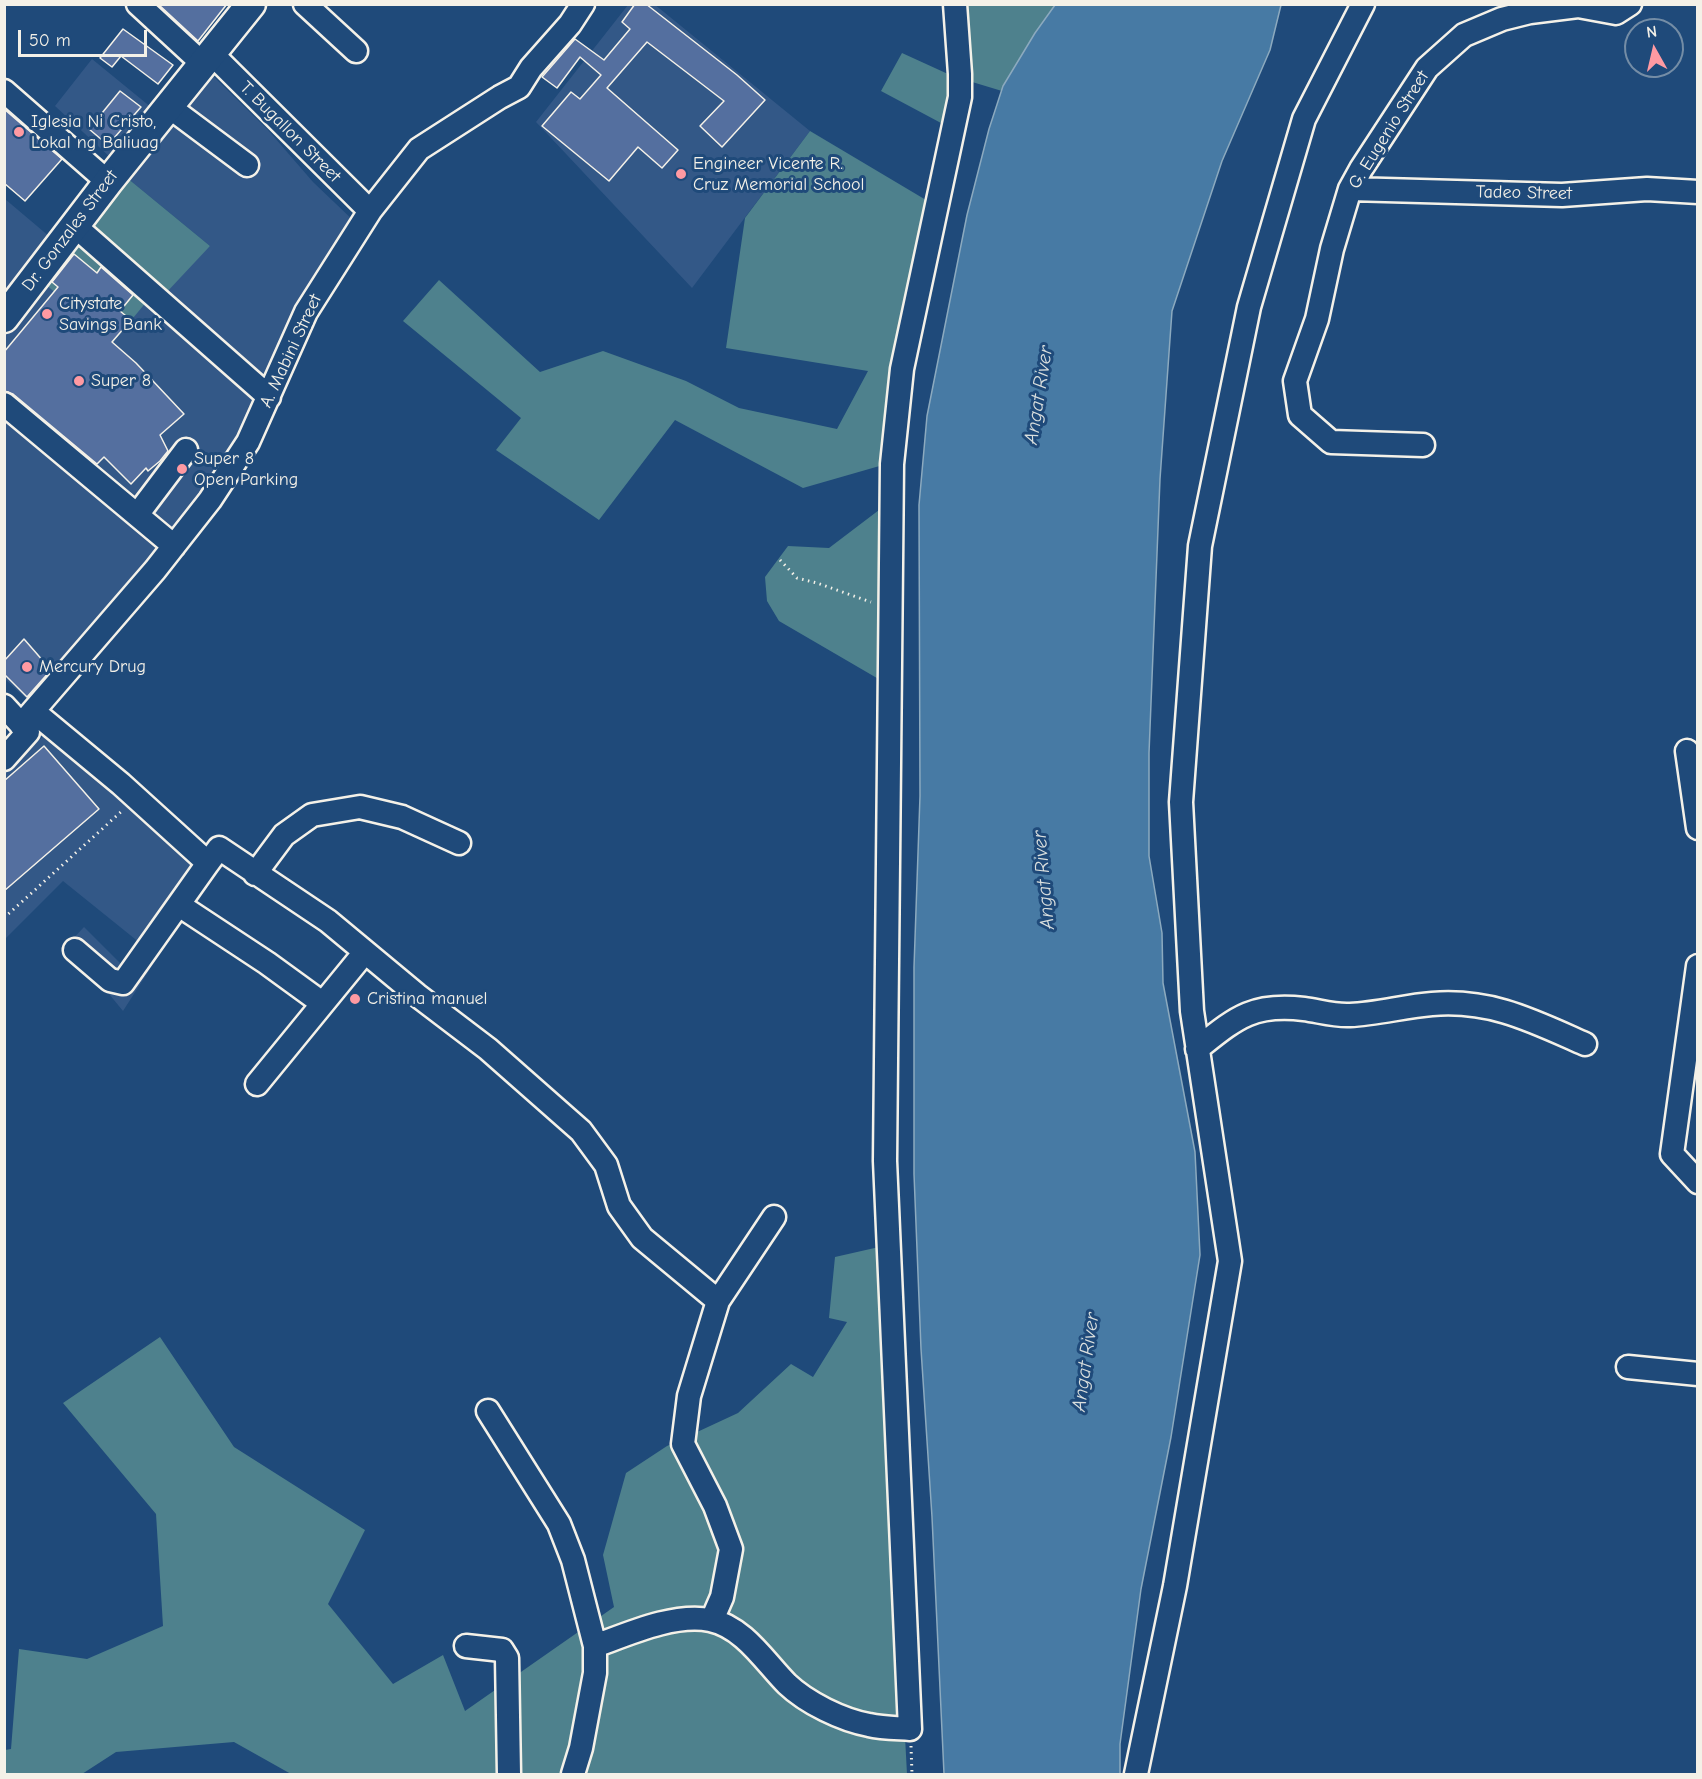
<!DOCTYPE html>
<html>
<head>
<meta charset="utf-8">
<style>
	body { margin:0 }
	#map { position:relative; width:1702px; height:1779px; overflow:hidden; background:#1f4a7a; font-family:"Comic Neue",sans-serif }
	canvas { display:block }
	.frame { position:absolute; inset:0; border:6px solid #f4f1e8; pointer-events:none }
	.north { position:absolute; left:1624px; top:18px; width:60px; height:60px; box-sizing:border-box; background:#1f4a7a; border:2px solid #748da6; border-radius:50%; rotate:352deg; font-size:16px; font-weight:700; line-height:24px; text-align:center; color:#f4f1e8 }
	.north::after { content:''; display:block; margin:auto; width:21px; height:27px; background:#ff9aa2; clip-path:polygon(50% 0,100% 100%,50% 72%,0 100%) }
	.scale { position:absolute; left:18px; top:30px; width:129px; height:27px; box-sizing:border-box; border:3px solid #f4f1e8; border-top:0; padding-left:8px; font-size:18px; line-height:21px; white-space:nowrap; color:#f4f1e8; -webkit-text-stroke:4px #1f4a7a; paint-order:stroke }
</style>
</head>
<body>
<div id="map">
<canvas width="1702" height="1779"></canvas>
<div class="frame"></div>
<div class="north">N</div>
<div class="scale">50 m</div>
</div>
<script>
const c = document.querySelector('canvas').getContext('2d');
c.lineJoin = 'round';
function fill(path, color) {
  c.fillStyle = color;
  c.fill(path, 'evenodd');
}
function stroke(path, color, width, dash) {
  c.strokeStyle = color;
  c.lineWidth = width;
  c.lineCap = dash ? 'butt' : 'round';
  c.setLineDash(dash || []);
  c.stroke(path);
}
function label(font, color, halo, rows, align = 'center') {
  c.font = font + ' "Comic Neue",sans-serif';
  c.lineWidth = 6;
  c.setLineDash([]);
  c.textBaseline = 'middle';
  c.strokeStyle = halo;
  c.fillStyle = color;
  for (const [text, x, y, turn = 0] of rows) {
    c.save();
    c.translate(x, y);
    c.rotate((+turn || 0) * Math.PI / 180);
    c.textAlign = isNaN(turn) ? turn : align;
    if (halo) c.strokeText(text, 0, 0);
    c.fillText(text, 0, 0);
    c.restore();
  }
}
fill(new Path2D(`
	M 654,4 L 810,131 L 692,288 L 536,122 L 628,5 Z
	M 92,59 L 152,108 L 112,159 L 55,106 Z
	M 208,71 L 268,130 L 313,182 L 356,223 L 272,380 L 197,510 L 32,704 L 5,679 L 5,335 L 44,283 L 158,288 L 210,246 L 126,177 Z
	M 5,199 L 50,237 L 5,299 Z
	M 53,728 L 218,863 L 123,1011 L 68,944 L 84,927 L 124,967 L 142,946 L 135,939 L 63,881 L 5,939 L 4,770 Z`), '#335887');
fill(new Path2D(`
	M 946,5 L 1055,5 L 1035,33 L 1002,91 L 949,75 L 947,103 L 941,123 L 881,91 L 902,53 L 948,74 Z
	M 810,131 L 926,200 L 916,251 L 883,465 L 803,488 L 675,420 L 599,520 L 496,450 L 521,418 L 403,321 L 439,280 L 540,372 L 603,351 L 686,381 L 739,408 L 837,429 L 868,371 L 726,348 L 745,218 Z
	M 126,177 L 210,246 L 165,294 L 158,288 L 113,342 L 44,283 Z
	M 883,507 L 882,681 L 779,621 L 767,601 L 765,577 L 788,546 L 829,548 Z
	M 879,1247 L 907,1774 L 291,1774 L 234,1742 L 116,1752 L 82,1774 L 5,1774 L 5,1750 L 11,1749 L 19,1649 L 87,1659 L 163,1626 L 156,1514 L 63,1403 L 160,1337 L 234,1447 L 365,1530 L 328,1604 L 393,1684 L 443,1655 L 465,1711 L 614,1607 L 603,1555 L 626,1473 L 667,1446 L 738,1413 L 791,1364 L 813,1377 L 847,1322 L 829,1318 L 835,1257 Z`), '#4e818d');
const water = new Path2D(`
	M 1055,5 L 1281,5 L 1270,50 L 1222,161 L 1172,311 L 1160,479 L 1149,753 L 1149,856 L 1162,933 L 1163,983 L 1195,1152 L 1200,1255 L 1171,1437 L 1141,1589 L 1120,1744 L 1120,1774 L 944,1774 L 932,1517 L 921,1349 L 914,1174 L 914,967 L 920,796 L 919,505 L 927,416 L 967,215 L 989,129 L 1003,86 L 1035,33 Z`);
fill(water, '#477aa4');
stroke(water, '#8caabf', 1.5);
const building = new Path2D(`
	M 158,4 L 227,4 L 198,41 Z
	M 635,4 L 646,4 L 737,75 L 765,100 L 722,147 L 700,126 L 724,101 L 647,42 L 607,88 L 678,150 L 662,168 L 638,147 L 609,181 L 542,126 L 571,92 L 580,99 L 601,75 L 580,57 L 557,88 L 542,77 L 575,39 L 604,60 L 630,29 L 622,22 Z
	M 123,29 L 173,65 L 158,84 L 121,56 L 112,67 L 100,58 Z
	M 120,91 L 141,107 L 108,145 L 89,129 Z
	M 4,109 L 62,159 L 25,201 L 4,183 Z
	M 74,254 L 97,273 L 101,267 L 133,295 L 120,311 L 131,320 L 112,342 L 136,363 L 184,414 L 160,435 L 168,451 L 160,461 L 148,471 L 146,468 L 131,484 L 104,457 L 97,464 L 13,394 L 4,391 L 4,352 L 58,287 L 52,282 Z
	M 24,639 L 51,670 L 27,697 L 4,674 L 4,661 Z
	M 44,746 L 99,809 L 4,891 L 4,781 Z`);
fill(building, '#546f9f');
stroke(building, '#f4f1e8', 1.5);
const minor = new Path2D(`
	M 138,4 L 202,63
	M 305,4 L 356,51
	M 211,53 L 370,211
	M 4,91 L 108,182
	M 168,106 L 247,165
	M 1350,189 L 1562,195 L 1647,189 L 1698,192
	M 75,226 L 269,397
	M 4,404 L 174,546
	M 1423,445 L 1331,442 L 1300,415 L 1295,381 L 1317,319 L 1332,249 L 1350,189 L 1361,169 L 1427,68 L 1464,35 L 1502,19 L 1530,12 L 1578,6 L 1616,13 L 1630,4
	M 137,515 L 186,450
	M 4,706 L 28,732 L 4,759
	M 33,711 L 121,784 L 208,863 L 219,848 L 328,921 L 417,995 L 488,1049 L 581,1131 L 606,1165 L 619,1206 L 642,1238 L 718,1301
	M 21,725 L 155,570 L 210,500 L 248,442 L 306,312 L 370,211 L 419,149 L 500,97 L 519,87 L 531,68 L 570,24 L 583,4
	M 1687,751 L 1698,828
	M 255,874 L 284,835 L 312,815 L 360,807 L 402,817 L 459,843
	M 179,905 L 267,963 L 322,1003
	M 75,950 L 110,980 L 123,983 L 208,863
	M 1698,966 L 1672,1154 L 1698,1182
	M 1197,1049 C 1236,1018 1252,1003 1304,1009 C 1319,1011 1335,1016 1350,1015 C 1377,1014 1405,1006 1432,1004 C 1491,999 1533,1021 1585,1044
	M 257,1084 L 365,952
	M 1628,1367 L 1698,1374
	M 488,1411 L 559,1524 L 573,1560 L 595,1646 L 595,1673 L 581,1748 L 573,1774
	M 712,1620 L 722,1597 L 731,1549 L 715,1506 L 683,1444 L 689,1396 L 718,1301 L 774,1217
	M 466,1646 L 502,1650 L 507,1658 L 509,1774
	M 595,1646 C 628,1634 674,1613 710,1620 C 744,1627 765,1662 787,1684 C 807,1703 842,1720 869,1725 C 882,1728 896,1728 910,1729 L 885,1161 L 892,464 L 902,369 L 960,97 L 960,74 L 955,4
	M 1136,1774 L 1175,1586 L 1230,1261 L 1192,1011 L 1181,802 L 1200,546 L 1249,307 L 1304,119 L 1363,4`);
const major = new Path2D(`
	M 4,318 L 108,182 L 251,4`);
stroke(minor, '#f4f1e8', 27);
stroke(major, '#f4f1e8', 33);
stroke(new Path2D(`
	M 780,560 L 797,578 L 817,583 L 871,602
	M 4,918 L 123,810
	M 911,1746 L 912,1774`), '#f4f1e8', 3, [1.5, 4.5]);
stroke(minor, '#1f4a7a', 22);
stroke(major, '#1f4a7a', 28);
for (const [x, y, r, color] of [
	[19,132,6,"#ff9aa2"],
	[681,174,6,"#ff9aa2"],
	[47,314,6,"#ff9aa2"],
	[79,381,6,"#ff9aa2"],
	[182,469,6,"#ff9aa2"],
	[27,667,6,"#ff9aa2"],
	[355,999,6,"#ff9aa2"]
]) {
  const dot = new Path2D();
  dot.arc(x, y, r, 0, 2 * Math.PI);
  c.fillStyle = color;
  c.fill(dot);
  stroke(dot, '#1f4a7a', 2);
}
label('18px', '#f4f1e8', '#1f4a7a', [
	["Iglesia Ni Cristo,",31,122],
	["Lokal ng Baliuag",31,143],
	["Engineer Vicente R.",693,164],
	["Cruz Memorial School",693,185],
	["Citystate",59,304],
	["Savings Bank",59,325],
	["Super 8",91,381],
	["Super 8",194,459],
	["Open Parking",194,480],
	["Mercury Drug",39,667],
	["Cristina manuel",367,999]
], 'left');
label('18px', '#f4f1e8', '#1f4a7a', [
	["G. Eugenio Street",1389,130,-58],
	["T. Bugallon Street",290,132,45],
	["Tadeo Street",1524,193,1],
	["Dr. Gonzales Street",70,231,-53],
	["A. Mabini Street",291,351,-65]
]);
label('italic 20px', '#dadfde', '#1f4a7a', [
	["Angat River",1039,395,-81],
	["Angat River",1044,880,-95],
	["Angat River",1086,1362,-82]
]);
</script>
</body>
</html>
